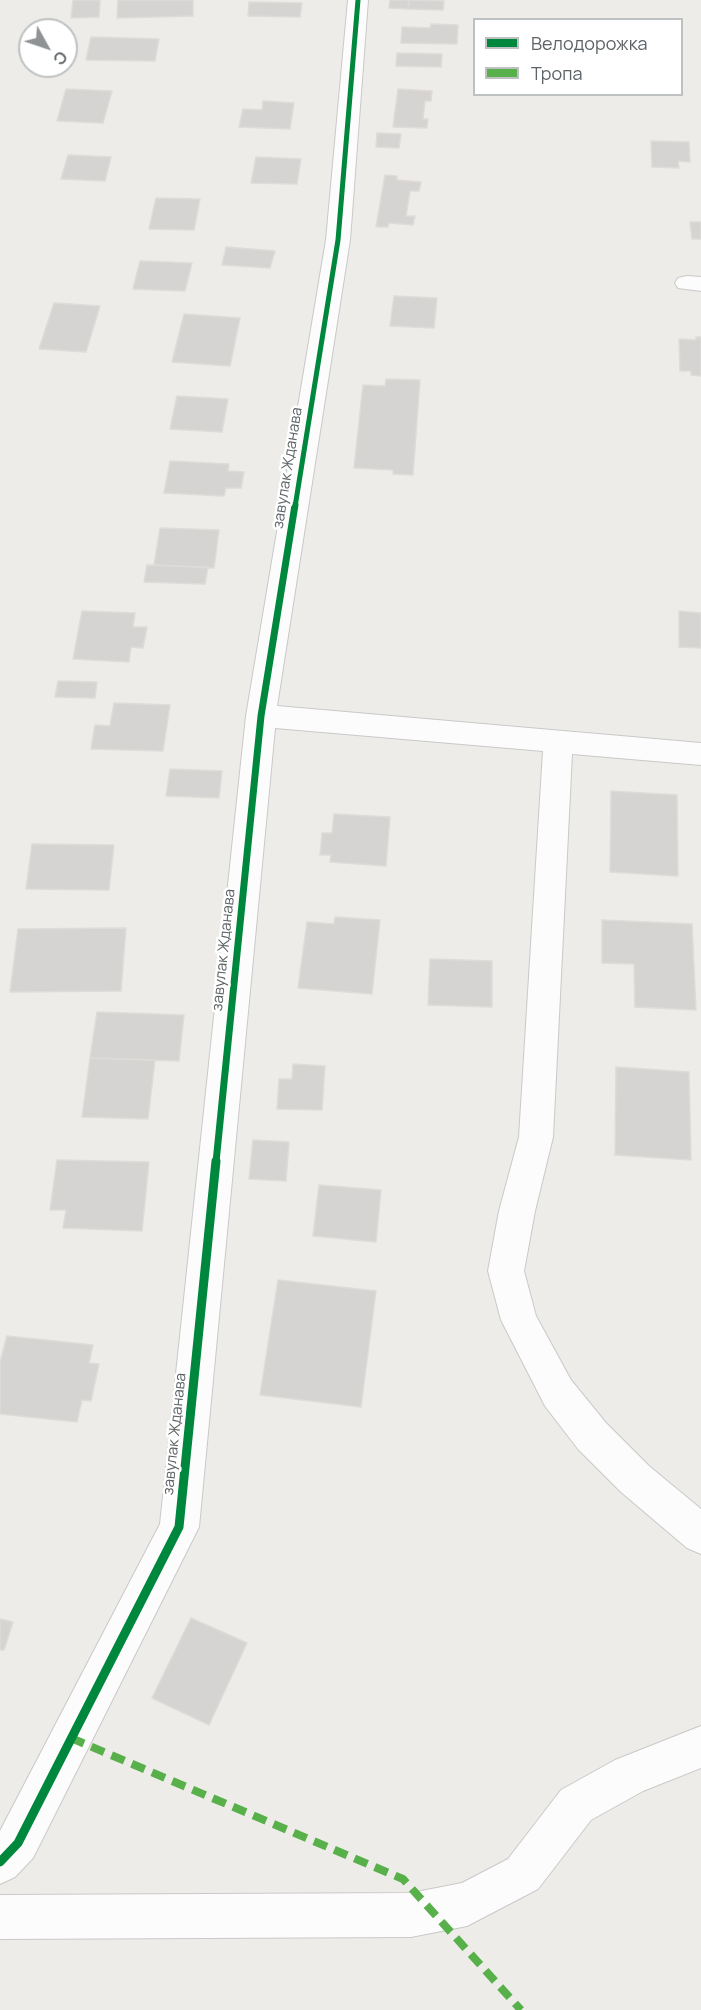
<!DOCTYPE html>
<html>
<head>
<meta charset="utf-8">
<style>
	body { margin:0 }
	#map { position:relative; width:701px; height:2010px; overflow:hidden; background:#eeece8; font-family:Manrope,sans-serif }
	canvas { display:block }
	.legend { position:absolute; left:473px; top:18px; width:210px; height:78px; box-sizing:border-box; background:#fff; border:2px solid #bec1c2; margin:0; padding:8px 10px; list-style:none; font-size:18px; color:#5d6367 }
	.legend li { display:flex; align-items:center; gap:12px; height:30px }
	.legend b { width:30px; border:2px solid #bec1c2 }
	.north { position:absolute; left:18px; top:18px; width:60px; height:60px; box-sizing:border-box; background:#fff; border:2px solid #bec1c2; border-radius:50%; rotate:130deg; font-size:16px; font-weight:700; line-height:24px; text-align:center; color:#5d6367 }
	.north::after { content:''; display:block; margin:auto; width:21px; height:27px; background:#909394; clip-path:polygon(50% 0,100% 100%,50% 72%,0 100%) }
</style>
</head>
<body>
<div id="map">
<canvas width="701" height="2010"></canvas>
<ul class="legend">
<li><b style="height:8px;background:#00873e"></b>Велодорожка</li>
<li><b style="height:8px;background:#58b04a"></b>Тропа</li>
</ul>
<div class="north">С</div>
</div>
<script>
const c = document.querySelector('canvas').getContext('2d');
c.lineJoin = 'round';
function fill(path, color) {
  c.fillStyle = color;
  c.fill(path, 'evenodd');
}
function stroke(path, color, width, dash) {
  c.strokeStyle = color;
  c.lineWidth = width;
  c.lineCap = dash ? 'butt' : 'round';
  c.setLineDash(dash || []);
  c.stroke(path);
}
function label(font, color, halo, rows, align = 'center') {
  c.font = font + ' Manrope,sans-serif';
  c.lineWidth = 5;
  c.setLineDash([]);
  c.textBaseline = 'middle';
  c.strokeStyle = halo;
  c.fillStyle = color;
  for (const [text, x, y, turn = 0] of rows) {
    c.save();
    c.translate(x, y);
    c.rotate((+turn || 0) * Math.PI / 180);
    c.textAlign = isNaN(turn) ? turn : align;
    if (halo) c.strokeText(text, 0, 0);
    c.fillText(text, 0, 0);
    c.restore();
  }
}
const building = new Path2D(`
	M 73,0 L 100,0 L 99,17 L 71,18 Z
	M 118,0 L 193,0 L 193,16 L 117,18 Z
	M 390,0 L 409,0 L 408,9 L 389,8 Z
	M 409,0 L 444,1 L 443,10 L 408,9 Z
	M 249,2 L 302,3 L 300,17 L 248,16 Z
	M 431,24 L 458,25 L 457,44 L 401,43 L 402,27 L 430,28 Z
	M 91,37 L 159,39 L 155,61 L 86,60 Z
	M 397,53 L 442,54 L 441,67 L 396,66 Z
	M 66,89 L 112,91 L 103,123 L 57,121 Z
	M 398,89 L 432,91 L 431,101 L 425,101 L 423,119 L 428,119 L 427,128 L 393,127 Z
	M 263,101 L 294,103 L 290,129 L 239,127 L 243,109 L 262,110 Z
	M 377,133 L 401,134 L 399,148 L 376,147 Z
	M 651,141 L 689,142 L 690,162 L 678,161 L 679,168 L 652,167 Z
	M 68,155 L 111,157 L 105,181 L 61,179 Z
	M 256,157 L 301,159 L 297,184 L 251,183 Z
	M 385,175 L 397,176 L 397,180 L 421,182 L 419,191 L 410,191 L 406,216 L 415,216 L 413,225 L 389,223 L 388,227 L 376,227 Z
	M 156,198 L 200,199 L 194,230 L 149,229 Z
	M 690,222 L 701,222 L 701,239 L 692,239 Z
	M 226,247 L 275,251 L 270,268 L 222,265 Z
	M 140,261 L 192,263 L 185,291 L 133,289 Z
	M 394,296 L 437,298 L 434,328 L 390,326 Z
	M 54,303 L 100,306 L 86,352 L 39,349 Z
	M 184,314 L 240,318 L 230,366 L 172,362 Z
	M 696,337 L 701,337 L 701,376 L 691,375 L 691,371 L 680,371 L 679,339 L 696,340 Z
	M 386,379 L 420,380 L 413,475 L 393,474 L 393,470 L 354,468 L 363,385 L 385,386 Z
	M 177,396 L 228,399 L 222,432 L 170,429 Z
	M 170,461 L 229,464 L 228,471 L 244,472 L 241,488 L 226,488 L 224,496 L 164,493 Z
	M 160,528 L 219,530 L 214,568 L 154,565 Z
	M 147,565 L 208,567 L 205,584 L 144,582 Z
	M 82,611 L 135,613 L 133,627 L 147,627 L 143,648 L 131,647 L 129,662 L 73,659 Z
	M 679,611 L 701,613 L 701,648 L 679,647 Z
	M 58,681 L 97,682 L 95,698 L 55,697 Z
	M 114,703 L 170,705 L 163,751 L 91,749 L 95,725 L 110,726 Z
	M 170,769 L 222,771 L 219,798 L 166,796 Z
	M 611,791 L 677,795 L 678,876 L 610,872 Z
	M 334,814 L 390,817 L 386,866 L 330,862 L 331,855 L 320,855 L 322,833 L 332,833 Z
	M 32,844 L 114,845 L 109,890 L 26,889 Z
	M 335,917 L 380,920 L 372,994 L 298,988 L 307,922 L 334,924 Z
	M 602,920 L 692,924 L 696,1010 L 635,1007 L 634,964 L 602,963 Z
	M 126,928 L 121,991 L 10,992 L 18,929 Z
	M 430,959 L 492,961 L 492,1007 L 428,1005 Z
	M 97,1012 L 184,1015 L 179,1061 L 90,1058 Z
	M 90,1058 L 155,1060 L 148,1119 L 82,1117 Z
	M 293,1064 L 325,1066 L 322,1110 L 277,1109 L 279,1079 L 292,1079 Z
	M 616,1067 L 689,1072 L 691,1160 L 615,1155 Z
	M 253,1140 L 289,1142 L 286,1181 L 249,1179 Z
	M 57,1160 L 149,1162 L 142,1231 L 63,1228 L 66,1210 L 50,1210 Z
	M 319,1185 L 381,1190 L 376,1242 L 313,1236 Z
	M 278,1280 L 376,1291 L 361,1407 L 260,1395 Z
	M 7,1336 L 93,1345 L 89,1363 L 99,1364 L 91,1401 L 82,1400 L 77,1422 L 0,1414 L 0,1362 Z
	M 191,1618 L 247,1643 L 209,1725 L 152,1698 Z
	M 0,1619 L 13,1622 L 4,1650 L 0,1650 Z`);
fill(building, '#d6d4d2');
stroke(building, '#dedbd8', 1.5);
const minor = new Path2D(`
	M 348,0 L 368,0 L 350,240 L 277,706 L 701,743 L 701,765 L 572,754 L 553,1137 L 535,1211 L 524,1271 L 536,1316 L 571,1380 L 606,1423 L 649,1466 L 701,1509 L 701,1554 L 687,1548 L 621,1492 L 578,1449 L 545,1406 L 501,1320 L 488,1271 L 499,1211 L 519,1137 L 543,751 L 275,728 L 199,1527 L 33,1858 L 15,1877 L 0,1884 L 0,1831 L 160,1524 L 246,716 L 326,240 Z
	M 687,276 L 701,277 L 701,291 L 678,288 L 675,283 L 678,278 Z
	M 701,1726 L 701,1768 L 643,1791 L 591,1820 L 538,1889 L 467,1926 L 411,1937 L 0,1939 L 0,1895 L 411,1893 L 462,1883 L 508,1859 L 561,1790 L 615,1760 Z`);
stroke(minor, '#c9c9c9', 2);
fill(minor, '#fcfcfc');
stroke(new Path2D(`
	M 71,1738 L 403,1879 L 521,2010`), '#58b04a', 8, [14, 8]);
stroke(new Path2D(`
	M 295,507 L 338,240 L 358,0`), '#00873e', 5);
stroke(new Path2D(`
	M 216,1162 L 261,716 L 295,505`), '#00873e', 7);
stroke(new Path2D(`
	M 0,1862 L 18,1843 L 179,1527 L 216,1161`), '#00873e', 9);
label('15px', '#5d6367', '#fff', [
	["завулак Жданава",288,468,-81],
	["завулак Жданава",224,950,-84],
	["завулак Жданава",175,1434,-84]
]);
</script>
</body>
</html>
